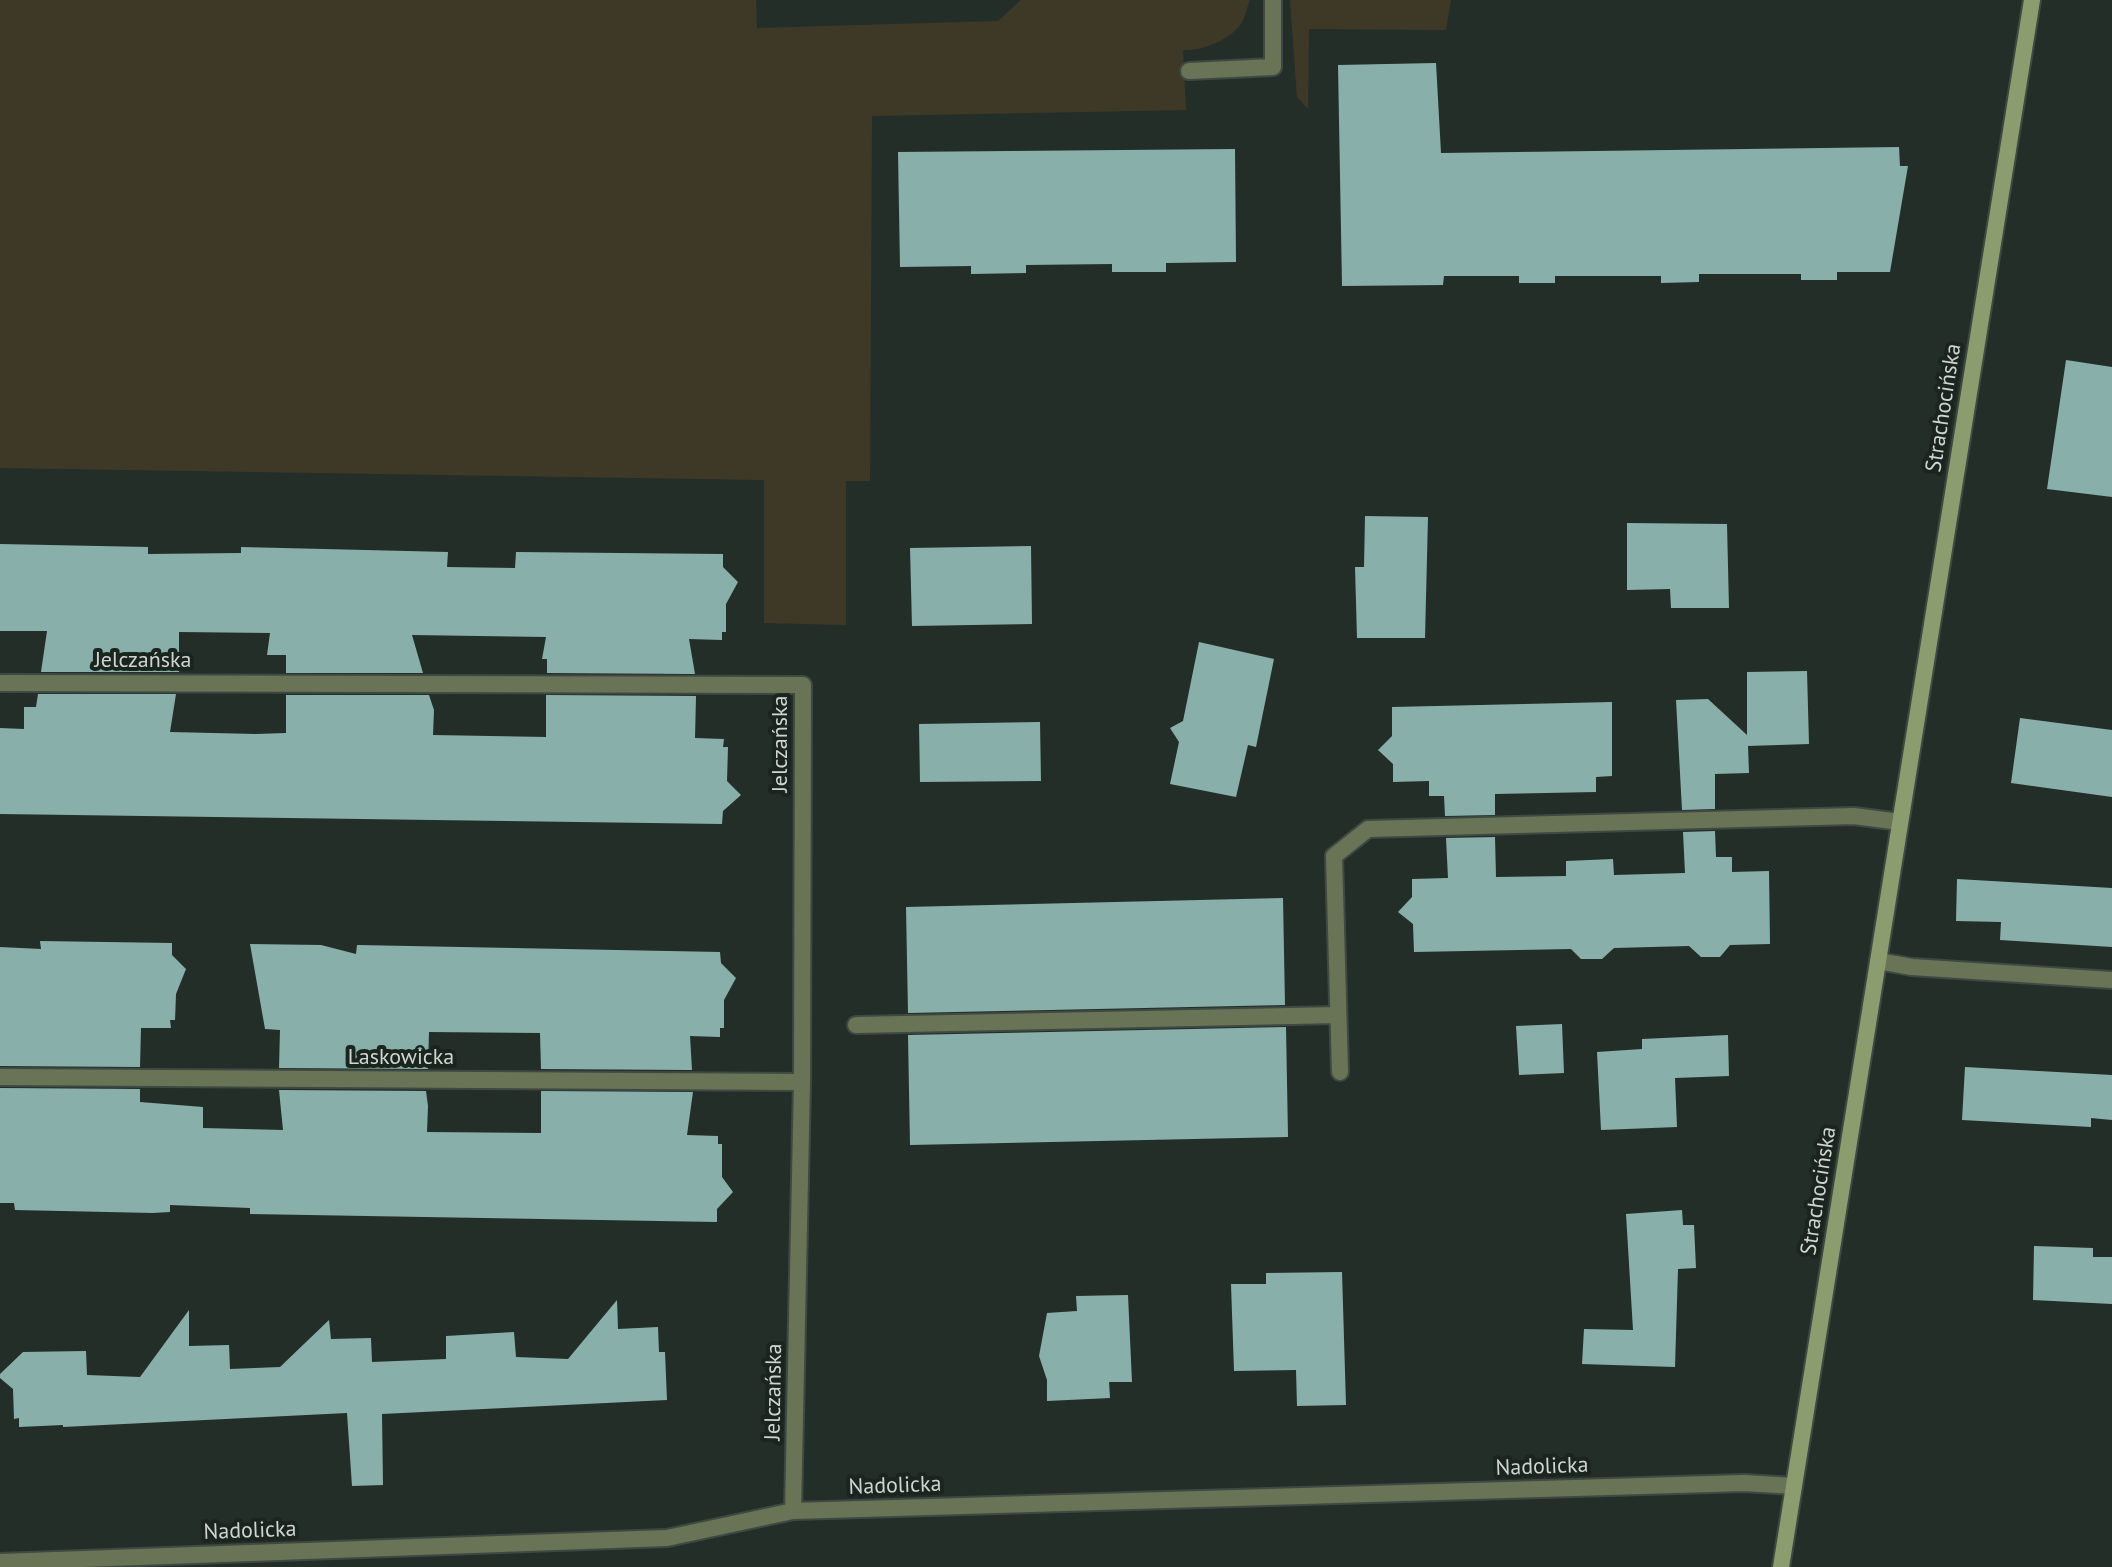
<!DOCTYPE html>
<html>
<head>
<meta charset="utf-8">
<style>
	body { margin:0 }
	canvas { display:block; background:#242e28 }
</style>
</head>
<body>
<canvas width="2112" height="1567"></canvas>
<script>
const c = document.querySelector('canvas').getContext('2d');
c.lineJoin = 'round';
function fill(path, color) {
  c.fillStyle = color;
  c.fill(path, 'evenodd');
}
function stroke(path, color, width, dash) {
  c.strokeStyle = color;
  c.lineWidth = width;
  c.lineCap = dash ? 'butt' : 'round';
  c.setLineDash(dash || []);
  c.stroke(path);
}
function label(font, color, halo, rows, align = 'center') {
  c.font = font + ' "PT Sans",sans-serif';
  c.lineWidth = 8;
  c.setLineDash([]);
  c.textBaseline = 'middle';
  c.strokeStyle = halo;
  c.fillStyle = color;
  for (const [text, x, y, turn = 0] of rows) {
    c.save();
    c.translate(x, y);
    c.rotate((+turn || 0) * Math.PI / 180);
    c.textAlign = isNaN(turn) ? turn : align;
    if (halo) c.strokeText(text, 0, 0);
    c.fillText(text, 0, 0);
    c.restore();
  }
}
fill(new Path2D(`
	M 0,0 L 756,0 L 757,28 L 998,21 L 1021,0 L 1250,0 C 1247,7 1245,18 1241,24 C 1230,40 1202,51 1183,50 L 1186,110 L 872,116 L 870,481 L 846,481 L 846,625 L 764,623 L 764,480 L 0,468 Z
	M 1290,0 L 1451,0 L 1446,30 L 1309,29 L 1308,109 L 1297,97 Z`), '#3e3927');
fill(new Path2D(`
	M 1436,63 L 1441,153 L 1899,147 L 1900,166 L 1908,166 L 1890,272 L 1837,272 L 1837,280 L 1801,280 L 1801,274 L 1699,274 L 1699,282 L 1661,283 L 1661,276 L 1555,276 L 1555,283 L 1519,283 L 1519,276 L 1444,276 L 1443,285 L 1342,286 L 1338,65 Z
	M 1235,149 L 1236,262 L 1166,263 L 1166,272 L 1112,272 L 1112,264 L 1026,265 L 1026,273 L 971,274 L 971,266 L 900,267 L 898,152 Z
	M 2066,360 L 2112,367 L 2112,497 L 2047,489 Z
	M 1365,516 L 1428,517 L 1425,638 L 1357,638 L 1355,567 L 1364,567 Z
	M 1627,523 L 1727,524 L 1729,608 L 1671,608 L 1670,589 L 1627,590 Z
	M 0,544 L 148,547 L 148,554 L 241,553 L 241,547 L 448,552 L 447,567 L 515,568 L 516,552 L 723,554 L 723,567 L 738,582 L 726,604 L 726,632 L 722,632 L 722,640 L 689,639 L 695,674 L 547,673 L 547,659 L 542,659 L 546,637 L 412,635 L 423,673 L 286,673 L 286,655 L 267,655 L 270,633 L 179,632 L 179,672 L 41,672 L 47,631 L 0,631 Z
	M 1031,546 L 1032,624 L 912,626 L 910,548 Z
	M 1199,642 L 1274,659 L 1256,747 L 1248,745 L 1236,797 L 1170,784 L 1179,742 L 1170,728 L 1183,721 Z
	M 1807,671 L 1809,744 L 1748,746 L 1749,773 L 1715,774 L 1715,809 L 1682,810 L 1676,700 L 1708,699 L 1747,735 L 1747,672 Z
	M 38,694 L 176,694 L 170,732 L 256,734 L 286,733 L 286,695 L 429,695 L 434,710 L 433,735 L 546,737 L 546,695 L 696,696 L 695,738 L 724,739 L 723,747 L 728,747 L 727,781 L 741,795 L 723,811 L 722,824 L 0,814 L 0,728 L 24,729 L 24,707 L 36,707 Z
	M 1612,702 L 1612,776 L 1596,777 L 1596,792 L 1495,794 L 1495,815 L 1445,816 L 1444,796 L 1429,796 L 1429,781 L 1393,782 L 1393,764 L 1378,750 L 1392,736 L 1392,707 Z
	M 2020,718 L 2112,730 L 2112,797 L 2011,783 Z
	M 1040,722 L 1041,781 L 920,782 L 919,724 Z
	M 1715,831 L 1716,857 L 1732,857 L 1732,872 L 1769,871 L 1770,944 L 1730,945 L 1720,957 L 1701,957 L 1689,946 L 1614,948 L 1602,959 L 1581,959 L 1571,949 L 1414,952 L 1413,924 L 1398,912 L 1412,897 L 1412,879 L 1448,878 L 1446,838 L 1495,837 L 1496,877 L 1566,876 L 1566,861 L 1613,859 L 1614,875 L 1685,873 L 1683,832 Z
	M 1957,879 L 2112,888 L 2112,947 L 2000,940 L 2001,922 L 1956,921 Z
	M 1283,898 L 1285,1005 L 908,1013 L 906,907 Z
	M 40,941 L 172,943 L 172,955 L 186,969 L 176,994 L 175,1020 L 170,1020 L 171,1028 L 141,1028 L 140,1067 L 0,1066 L 0,947 L 41,949 Z
	M 250,944 L 321,945 L 356,954 L 357,945 L 720,952 L 721,963 L 736,978 L 724,1000 L 724,1028 L 720,1028 L 720,1037 L 690,1036 L 692,1070 L 541,1069 L 540,1033 L 429,1032 L 428,1069 L 279,1068 L 280,1030 L 265,1029 Z
	M 1562,1024 L 1564,1073 L 1519,1075 L 1516,1026 Z
	M 1286,1027 L 1288,1137 L 910,1145 L 908,1035 Z
	M 1728,1035 L 1729,1076 L 1675,1078 L 1677,1127 L 1601,1130 L 1597,1052 L 1642,1049 L 1642,1039 Z
	M 1965,1067 L 2112,1075 L 2112,1120 L 2091,1118 L 2091,1127 L 1962,1120 Z
	M 0,1088 L 140,1089 L 140,1102 L 203,1107 L 203,1128 L 283,1130 L 279,1090 L 426,1091 L 428,1106 L 427,1132 L 541,1133 L 541,1091 L 693,1092 L 687,1135 L 718,1136 L 718,1144 L 722,1144 L 722,1177 L 733,1192 L 717,1209 L 717,1222 L 250,1214 L 250,1208 L 170,1205 L 170,1212 L 153,1213 L 15,1210 L 14,1203 L 0,1203 Z
	M 1682,1210 L 1683,1225 L 1694,1225 L 1696,1268 L 1678,1269 L 1675,1367 L 1582,1364 L 1584,1329 L 1633,1330 L 1626,1214 Z
	M 2034,1246 L 2093,1248 L 2093,1257 L 2112,1257 L 2112,1304 L 2033,1300 Z
	M 1342,1272 L 1346,1405 L 1297,1406 L 1296,1370 L 1234,1371 L 1231,1284 L 1266,1284 L 1266,1273 Z
	M 1128,1295 L 1132,1382 L 1109,1382 L 1110,1398 L 1047,1401 L 1047,1380 L 1039,1356 L 1047,1313 L 1077,1311 L 1076,1296 Z
	M 617,1300 L 618,1329 L 658,1327 L 659,1352 L 665,1352 L 667,1400 L 382,1414 L 383,1485 L 352,1486 L 347,1413 L 63,1427 L 63,1425 L 19,1427 L 19,1418 L 14,1419 L 13,1389 L 0,1378 L 0,1374 L 23,1352 L 86,1351 L 87,1375 L 140,1377 L 189,1310 L 189,1346 L 229,1345 L 230,1369 L 280,1367 L 329,1320 L 331,1339 L 371,1338 L 372,1362 L 446,1359 L 446,1336 L 514,1332 L 516,1357 L 568,1359 Z`), '#89afaa');
const service = new Path2D(`
	M 1189,71 L 1273,67 L 1273,0
	M 1878,961 L 1912,967 L 2112,980`);
const minor = new Path2D(`
	M 0,683 L 803,685 L 802,1082 L 793,1511
	M 856,1025 L 1338,1015
	M 1340,1072 L 1334,856 L 1368,829 L 1854,816 L 1900,822
	M 0,1077 L 802,1082
	M 0,1562 L 667,1538 L 793,1511 L 1744,1483 L 1794,1486`);
const secondary = new Path2D(`
	M 1781,1567 L 2032,0`);
stroke(service, '#3f4943', 20);
stroke(minor, '#3f4943', 20);
stroke(secondary, '#3f4943', 20);
stroke(service, '#697457', 16);
stroke(minor, '#697457', 16);
stroke(secondary, '#8b9c6e', 16);
label('22px', '#cfd6d1', '#1a251e', [
	["Strachocińska",1944,408,-81],
	["Jelczańska",143,661],
	["Jelczańska",781,744,-90],
	["Laskowicka",401,1058],
	["Strachocińska",1819,1191,-81],
	["Jelczańska",774,1392,-89],
	["Nadolicka",1542,1467,-2],
	["Nadolicka",895,1486,-2],
	["Nadolicka",250,1531,-2]
]);
</script>
</body>
</html>
